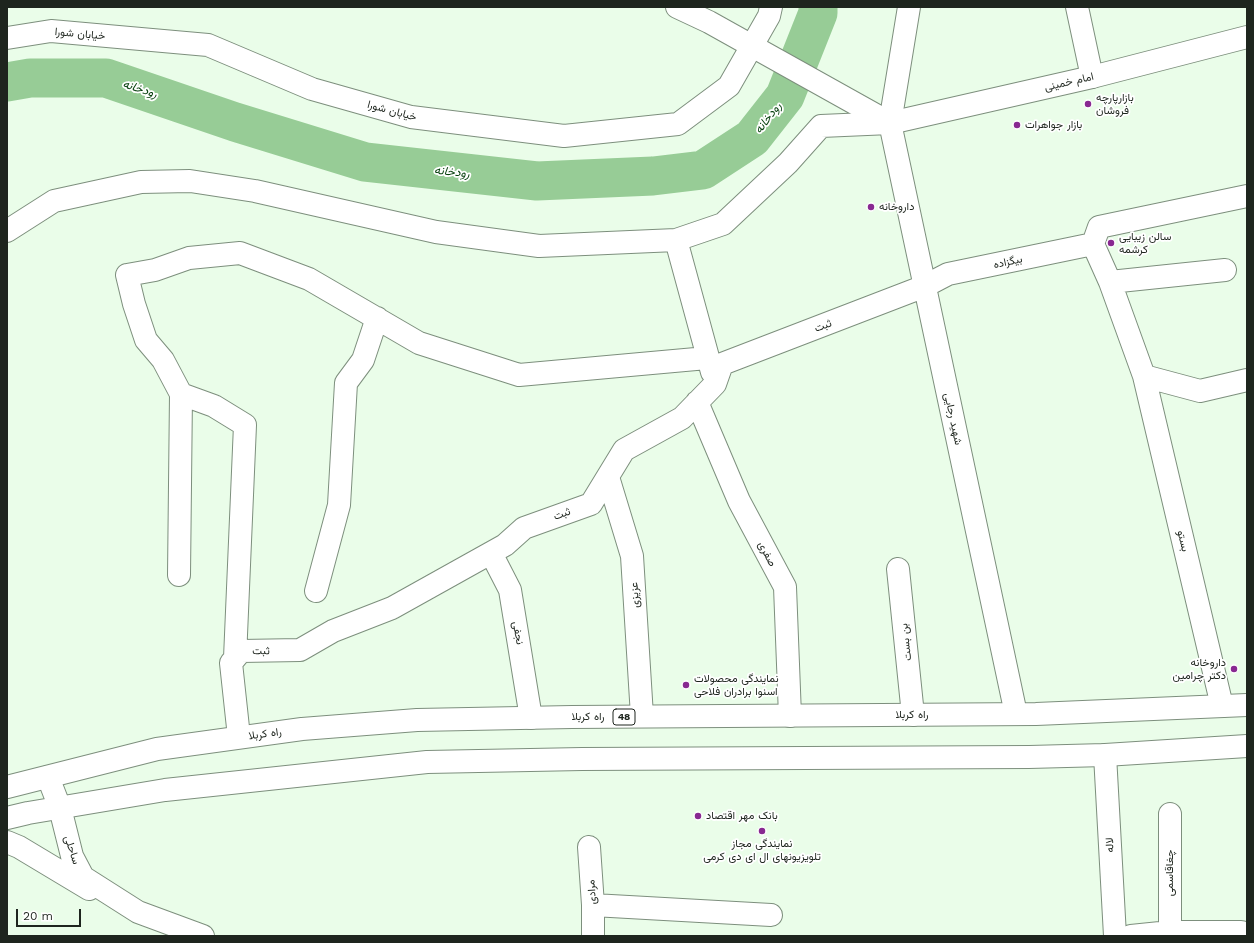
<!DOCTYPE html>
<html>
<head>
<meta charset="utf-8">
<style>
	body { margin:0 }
	#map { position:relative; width:1254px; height:943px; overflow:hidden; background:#eafde9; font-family:"Work Sans",sans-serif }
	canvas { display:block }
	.frame { position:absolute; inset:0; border:8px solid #1e251e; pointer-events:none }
	.scale { position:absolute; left:16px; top:909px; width:65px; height:18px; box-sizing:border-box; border:2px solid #1e251e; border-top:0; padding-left:5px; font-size:12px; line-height:14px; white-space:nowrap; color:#1e251e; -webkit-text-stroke:3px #fff; paint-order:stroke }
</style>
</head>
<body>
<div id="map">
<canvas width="1254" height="943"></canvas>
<div class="frame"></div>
<div class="scale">20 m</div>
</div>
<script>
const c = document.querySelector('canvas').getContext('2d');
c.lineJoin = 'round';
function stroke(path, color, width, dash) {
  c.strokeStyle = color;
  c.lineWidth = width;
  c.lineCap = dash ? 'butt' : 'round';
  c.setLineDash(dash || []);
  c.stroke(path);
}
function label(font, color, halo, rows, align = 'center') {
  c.font = font + ' "Work Sans",Vazirmatn,sans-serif';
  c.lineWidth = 3.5;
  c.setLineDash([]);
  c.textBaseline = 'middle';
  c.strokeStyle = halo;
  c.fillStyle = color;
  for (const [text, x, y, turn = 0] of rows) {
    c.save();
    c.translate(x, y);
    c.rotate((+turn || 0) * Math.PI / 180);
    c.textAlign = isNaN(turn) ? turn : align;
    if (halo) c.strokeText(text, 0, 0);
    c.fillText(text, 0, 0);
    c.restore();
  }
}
stroke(new Path2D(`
	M 7,82 L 30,78 L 106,78 L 235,122 L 365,162 L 537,181 L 653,176 L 703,170 L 752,138 L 785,96 L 818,13 L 818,7`), '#97cc96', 39);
const minor = new Path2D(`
	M 909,7 L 890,123 L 1016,714
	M 1077,7 L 1092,77
	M 7,38 L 51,31 L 208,45 L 312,89 L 411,117 L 564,136 L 678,124 L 729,86 L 769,16 L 771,7
	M 7,231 L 54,201 L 141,182 L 190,181 L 255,191 L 436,232 L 539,246 L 676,240
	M 1110,282 L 1225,270
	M 712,372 L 676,240 L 723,224 L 788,163 L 821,126 L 890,123
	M 1144,376 L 1200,391 L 1247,380
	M 697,402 L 739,501 L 785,587 L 790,716
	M 608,477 L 632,556 L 642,716
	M 491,553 L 510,590 L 531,718
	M 898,569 L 913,715
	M 179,575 L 181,394
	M 316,591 L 339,505 L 346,383 L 363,360 L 377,318
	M 235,658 L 245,425 L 214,406 L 181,394 L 163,360 L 146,340 L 134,304 L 127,275 L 155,270 L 189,258 L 240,253 L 309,279 L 419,343 L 519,375 L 707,358
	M 1222,706 L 1144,376 L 1110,282 L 1093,244 L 1099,227 L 1247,196
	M 239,737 L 231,663 L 241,651 L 300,650 L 333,631 L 392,608 L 505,545 L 524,528 L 591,504 L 624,450 L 682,418 L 715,384 L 722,364 L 925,286 L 948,274 L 1093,244
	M 1105,755 L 1115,936
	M 48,777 L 60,808 L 72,856 L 83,877 L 138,912 L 203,936
	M 1170,814 L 1170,932
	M 7,842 L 19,847 L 89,889
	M 589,847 L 593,905 L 593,936
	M 593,905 L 771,915
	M 1131,936 L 1170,932 L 1241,932 L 1247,934`);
const major = new Path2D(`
	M 677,7 L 709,22 L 890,123 L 1092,77 L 1247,37
	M 7,787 L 157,749 L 302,729 L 417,720 L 572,717 L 1036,714 L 1247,705
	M 7,818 L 28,813 L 165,790 L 427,762 L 582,759 L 1029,757 L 1105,755 L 1247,746`);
stroke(minor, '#7d8f7d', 24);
stroke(major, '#7d8f7d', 24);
stroke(minor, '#fff', 22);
stroke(major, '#fff', 22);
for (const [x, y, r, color] of [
	[1088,104,4,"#882891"],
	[1017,125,4,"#882891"],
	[871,207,4,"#882891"],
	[1111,243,4,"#882891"],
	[1234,669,4,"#882891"],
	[686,685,4,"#882891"],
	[698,816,4,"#882891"],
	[762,831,4,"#882891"]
]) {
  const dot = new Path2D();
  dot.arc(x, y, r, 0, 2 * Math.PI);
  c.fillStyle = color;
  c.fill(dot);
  stroke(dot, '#fff', 1.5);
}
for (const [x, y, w] of [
	[624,717,22]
]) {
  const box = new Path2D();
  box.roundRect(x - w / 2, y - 8, w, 16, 3);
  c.fillStyle = '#fff';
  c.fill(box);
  stroke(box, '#1e251e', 1);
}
label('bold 10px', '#1e251e', null, [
	["48",624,717]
]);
label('11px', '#1e251e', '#fff', [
	["خیابان شورا",80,34,5],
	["امام خمینی",1069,82,-13],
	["خیابان شورا",392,111,15],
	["بیگزاده",1008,262,-12],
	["ثبت",823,326,-21],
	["شهید رجایی",953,419,78],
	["ثبت",562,514,-20],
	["بستو",1183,541,77],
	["صفری",767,554,62],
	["عزیزی",635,595,-94],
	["نجفی",518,633,80],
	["بن بست",906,642,-96],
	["ثبت",261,651,-1],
	["راه کربلا",912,715],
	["راه کربلا",588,717],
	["راه کربلا",265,734,-8],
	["لاله",1110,845,-93],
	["ساحلی",72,850,72],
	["چغاقاسمی",1170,873,-90],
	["مرادی",592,892,-94]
]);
label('11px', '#1e251e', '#fff', [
	["بازارپارچه",1096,98],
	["فروشان",1096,111],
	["بازار جواهرات",1025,125],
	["داروخانه",879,207],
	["سالن زیبایی",1119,237],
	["کرشمه",1119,250],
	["داروخانه",1226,663,"right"],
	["دکتر چرامین",1226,676,"right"],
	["نمایندگی محصولات",694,679],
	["اسنوا برادران فلاحی",694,692],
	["بانک مهر اقتصاد",706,816],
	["نمایندگی مجاز",762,844,"center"],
	["تلویزیونهای ال ای دی کرمی",762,857,"center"]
], 'left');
label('italic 12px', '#053f0c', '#fff', [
	["رودخانه",140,89,18],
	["رودخانه",768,118,-52],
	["رودخانه",452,172,6]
]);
</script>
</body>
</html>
